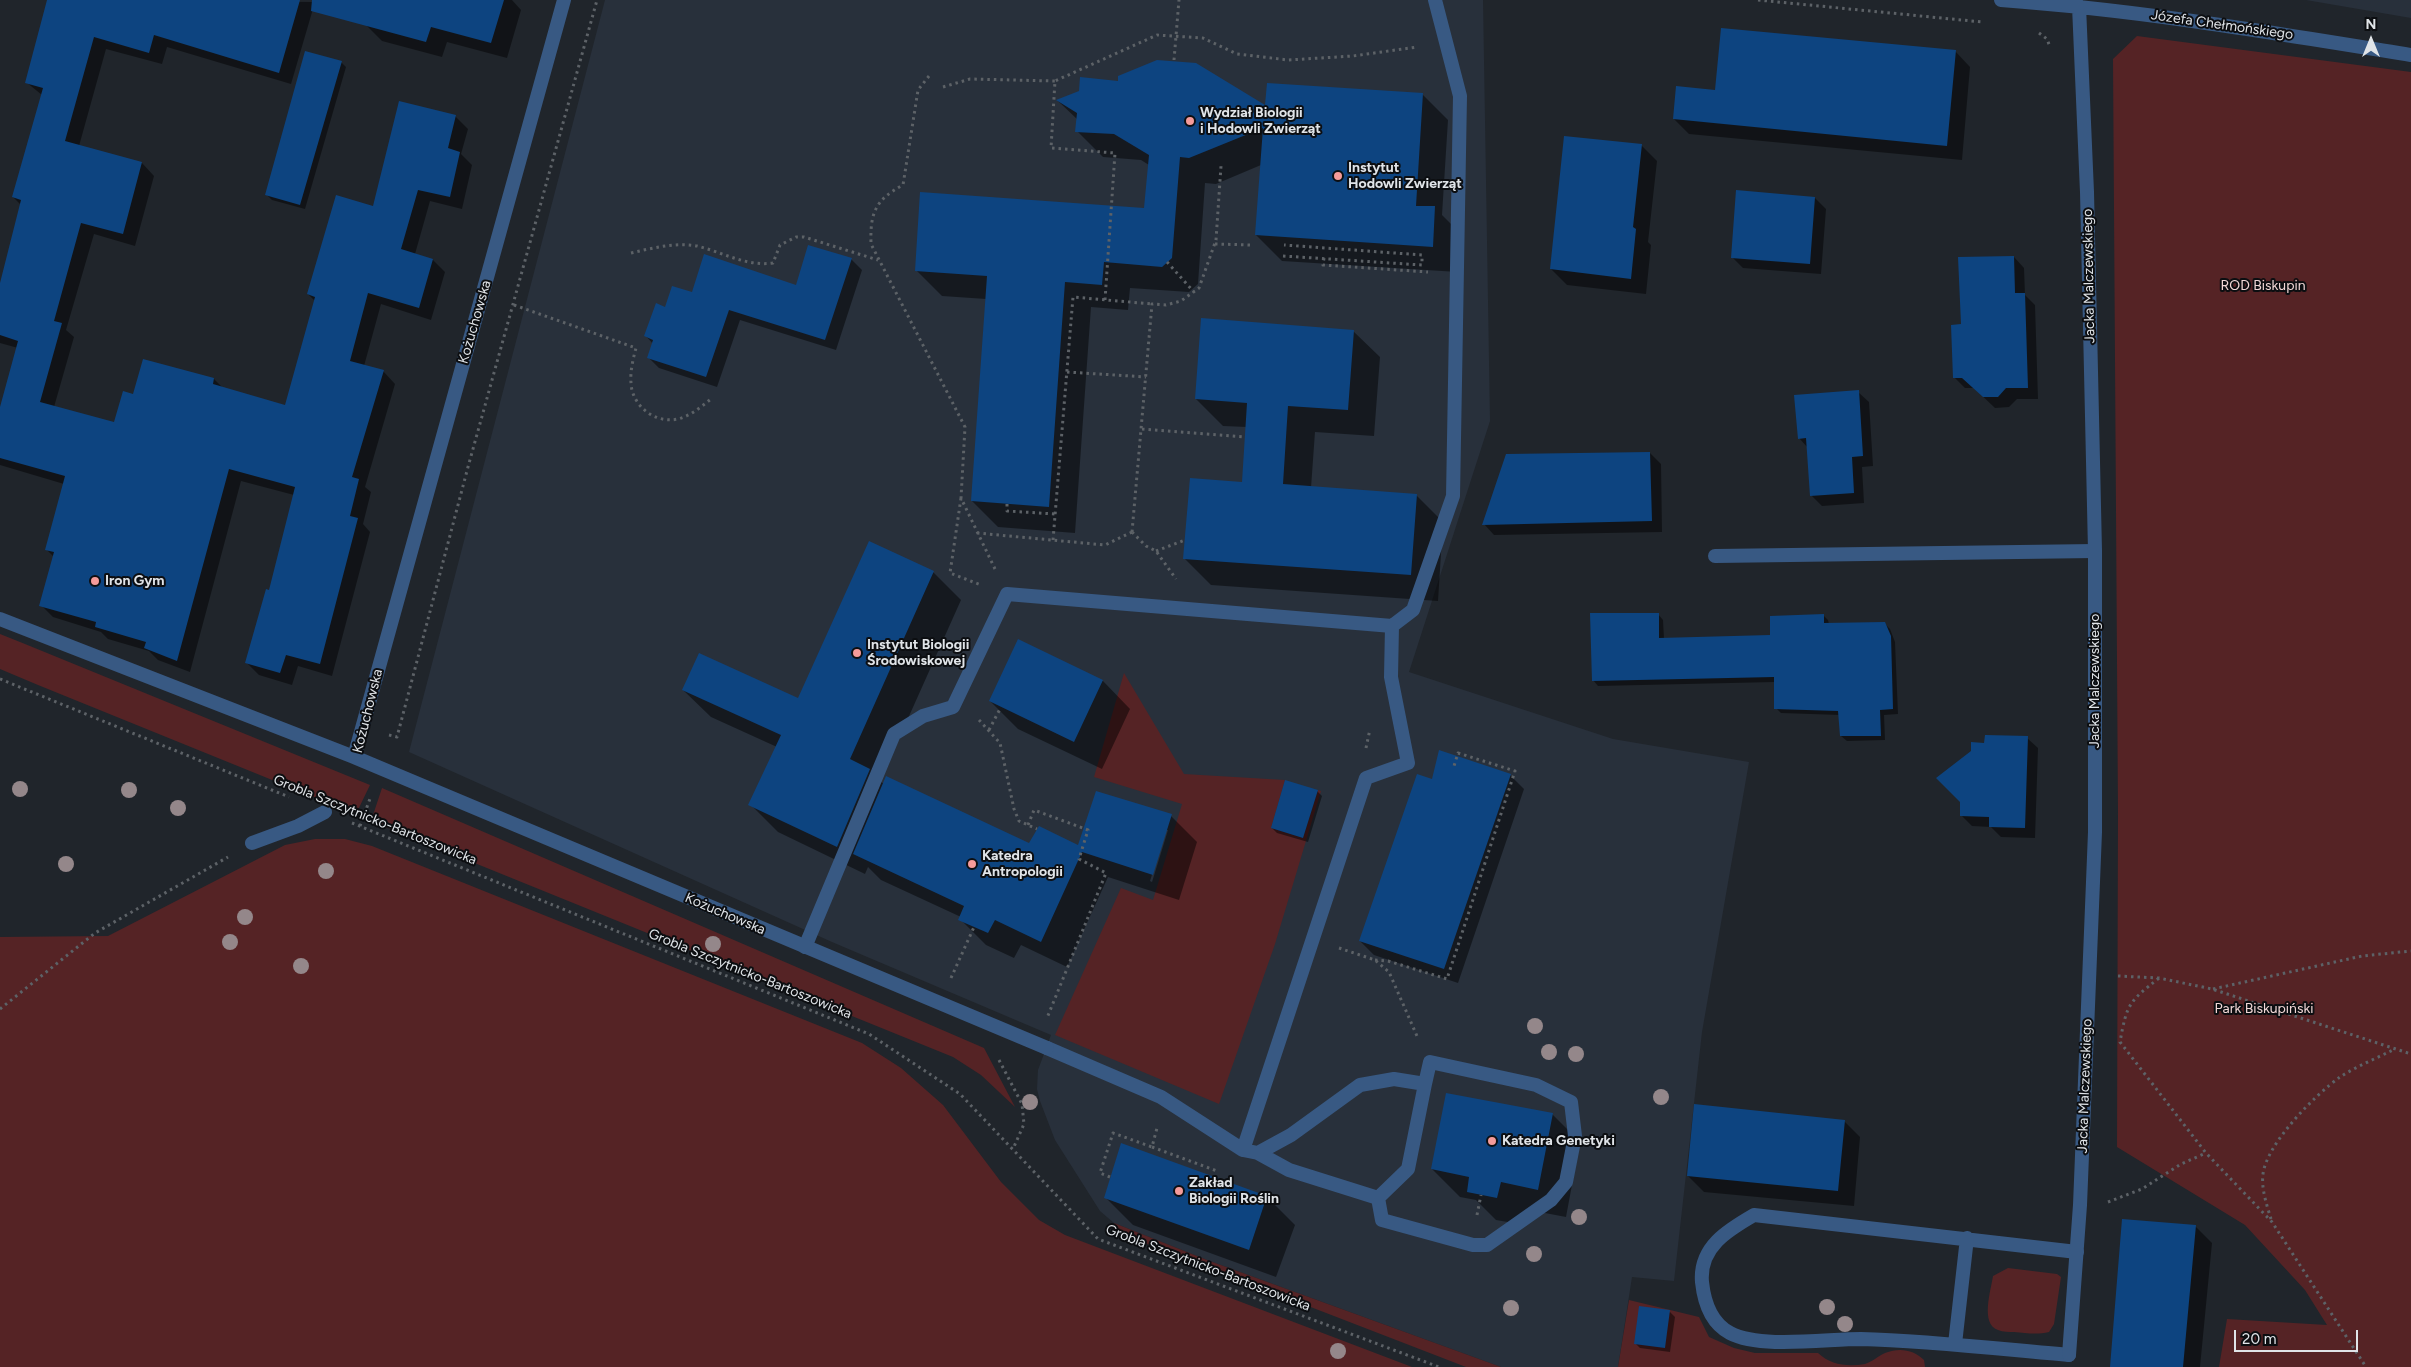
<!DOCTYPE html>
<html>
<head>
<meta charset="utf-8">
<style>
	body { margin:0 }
	#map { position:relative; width:2411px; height:1367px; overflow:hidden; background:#20252b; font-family:Figtree,sans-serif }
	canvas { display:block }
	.north { position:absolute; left:2346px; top:15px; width:50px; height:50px; -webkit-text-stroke:4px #0c0e11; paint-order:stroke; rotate:0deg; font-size:14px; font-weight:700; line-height:20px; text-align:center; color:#e0e4e8 }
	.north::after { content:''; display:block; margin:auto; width:18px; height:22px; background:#e0e4e8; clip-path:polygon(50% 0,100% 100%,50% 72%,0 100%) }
	.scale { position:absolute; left:2234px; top:1330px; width:124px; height:22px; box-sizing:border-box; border:2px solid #e0e4e8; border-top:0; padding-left:6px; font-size:15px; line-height:18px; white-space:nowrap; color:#e0e4e8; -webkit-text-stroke:4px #0c0e11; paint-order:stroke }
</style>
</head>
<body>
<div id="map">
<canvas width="2411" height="1367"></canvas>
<div class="north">N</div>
<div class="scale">20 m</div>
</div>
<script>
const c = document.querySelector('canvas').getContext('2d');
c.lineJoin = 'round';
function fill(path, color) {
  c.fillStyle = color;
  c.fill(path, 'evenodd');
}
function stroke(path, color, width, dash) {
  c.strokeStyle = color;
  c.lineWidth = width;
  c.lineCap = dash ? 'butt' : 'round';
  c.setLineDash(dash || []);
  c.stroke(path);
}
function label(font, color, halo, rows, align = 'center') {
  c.font = font + ' Figtree,sans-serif';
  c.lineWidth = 4;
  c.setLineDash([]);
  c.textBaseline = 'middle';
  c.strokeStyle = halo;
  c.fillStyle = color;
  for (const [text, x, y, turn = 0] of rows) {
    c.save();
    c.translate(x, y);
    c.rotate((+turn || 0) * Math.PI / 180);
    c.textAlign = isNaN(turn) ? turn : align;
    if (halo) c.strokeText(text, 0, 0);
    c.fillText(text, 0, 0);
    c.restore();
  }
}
fill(new Path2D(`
	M 605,0 L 1483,0 L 1490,421 L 1409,672 L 1613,739 L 1749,762 L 1702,1032 L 1674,1281 L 1632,1277 L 1618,1367 L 1501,1367 L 1207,1260 L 1114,1223 L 1100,1211 L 1055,1140 L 1040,1101 L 1037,1089 L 1038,1070 L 1051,1035 L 832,942 L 409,752 Z
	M 2306,0 L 2411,0 L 2411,18 Z`), '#28303b');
fill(new Path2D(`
	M 2137,36 L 2411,72 L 2411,1367 L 2219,1367 L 2227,1319 L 2327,1325 L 2305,1290 L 2245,1225 L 2117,1147 L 2118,814 L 2113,59 Z
	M 0,634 L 25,644 L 370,785 L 356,814 L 38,685 L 0,669 Z
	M 1124,673 L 1184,774 L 1285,780 L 1271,828 L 1303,838 L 1318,790 L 1321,791 L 1275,944 L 1219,1104 L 1055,1035 L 1121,888 L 1153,900 L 1182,804 L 1094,777 Z
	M 382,788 L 984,1048 L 1015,1107 L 981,1075 L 953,1057 L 371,821 Z
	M 315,839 L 345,839 L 372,846 L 862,1043 L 901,1068 L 943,1105 L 1001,1182 L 1039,1220 L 1065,1235 L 1412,1367 L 0,1367 L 0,937 L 108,936 L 285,845 Z
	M 1114,1223 L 1207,1260 L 1501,1367 L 1466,1367 L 1119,1233 Z
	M 2008,1268 L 2057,1274 L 2061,1277 L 2054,1324 L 2049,1332 C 2037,1335 2026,1333 2014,1332 C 2009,1332 2003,1332 1998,1330 C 1980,1324 1991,1290 1993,1276 Z
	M 1629,1300 L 1699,1317 L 1709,1337 L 1734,1348 L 1755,1353 L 1818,1353 C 1831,1365 1847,1367 1865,1364 C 1872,1362 1878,1356 1885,1353 C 1900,1347 1914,1350 1924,1360 L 1925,1367 L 1618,1367 Z`), '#552325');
fill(new Path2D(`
	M 48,0 L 315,2 L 291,84 L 167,47 L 162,64 L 106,49 L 79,146 L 142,163 L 154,176 L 135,246 L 94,234 L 66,330 L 74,337 L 54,407 L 115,423 L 134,395 L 214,379 L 223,388 L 286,406 L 315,301 L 308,294 L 374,208 L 455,116 L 468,129 L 461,154 L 472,165 L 462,209 L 430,201 L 415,254 L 433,260 L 445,272 L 431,320 L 381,304 L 364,366 L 383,371 L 395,384 L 365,487 L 371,492 L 363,524 L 370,532 L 332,676 L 298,666 L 292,685 L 259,675 L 247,663 L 270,591 L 294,495 L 241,481 L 190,672 L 158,660 L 149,651 L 108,639 L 101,632 L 53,617 L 41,605 L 54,557 L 47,550 L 64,484 L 0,465 L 0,412 L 18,348 L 0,343 L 0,288 L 21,205 L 13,197 L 42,95 L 26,82 Z
	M 372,0 L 512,0 L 521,10 L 507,58 L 447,42 L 442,57 L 382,41 L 366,25 Z
	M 1955,51 L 1970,67 L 1962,160 L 1689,134 L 1674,119 L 1716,91 Z
	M 341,62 L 346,67 L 305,209 L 272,200 L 267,195 Z
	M 1422,94 L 1448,120 L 1442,215 L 1461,234 L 1458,272 L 1282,261 L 1256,235 L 1261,165 L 1216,184 L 1205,183 L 1198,284 L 1189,292 L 1130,288 L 1128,310 L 1091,307 L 1075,533 L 998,527 L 972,501 L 986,299 L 942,296 L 916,270 L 1145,210 L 1149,165 L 1141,160 L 1103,157 L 1077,131 L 1078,120 L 1058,101 L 1266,107 Z
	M 1641,145 L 1657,161 L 1648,242 L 1651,245 L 1646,294 L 1567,285 L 1551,269 Z
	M 1815,198 L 1826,209 L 1821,274 L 1743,268 L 1732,257 Z
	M 2014,257 L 2024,268 L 2025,295 L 2035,305 L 2038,399 L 2017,399 L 2009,407 L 1995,408 L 1974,388 L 1965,388 L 1954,377 L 1962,325 Z
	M 851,259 L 862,270 L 836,350 L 740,320 L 717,387 L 659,368 L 649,358 L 653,344 L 646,336 L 665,308 L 692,294 L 797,286 Z
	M 1353,331 L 1380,357 L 1374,436 L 1315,432 L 1311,488 L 1416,495 L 1443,522 L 1438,601 L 1211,585 L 1185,559 L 1243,484 L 1247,427 L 1223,426 L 1196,399 Z
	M 1858,392 L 1869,402 L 1873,466 L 1862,467 L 1864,503 L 1822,506 L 1811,495 L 1808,448 L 1799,438 Z
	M 1650,453 L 1661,464 L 1662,532 L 1494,535 L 1484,524 Z
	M 933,572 L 961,600 L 880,781 L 884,784 L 1029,844 L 1079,847 L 1171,816 L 1197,842 L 1179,900 L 1108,877 L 1067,967 L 1021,945 L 1014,958 L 986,945 L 960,919 L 961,917 L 881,880 L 868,867 L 865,874 L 778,832 L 750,804 L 777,747 L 711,717 L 683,690 L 799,700 ZM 1166,830 L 1168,830 L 1152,882 L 1150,881 Z
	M 1658,614 L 1663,620 L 1664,639 L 1772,636 L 1823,615 L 1828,620 L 1829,624 L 1884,623 L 1890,629 L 1895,642 L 1898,714 L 1884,715 L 1885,740 L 1847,741 L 1841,736 L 1840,715 L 1781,713 L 1776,708 L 1775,682 L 1598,686 L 1593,680 Z
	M 1019,641 L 1103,681 L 1130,709 L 1102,769 L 1018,729 L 990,701 Z
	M 2027,738 L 2038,748 L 2035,838 L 2001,837 L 1991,827 L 1972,826 L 1961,815 L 1972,752 L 1986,744 Z
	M 1510,775 L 1524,789 L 1458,983 L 1374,955 L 1360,941 L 1433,780 Z
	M 1317,791 L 1322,796 L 1308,842 L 1277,833 L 1272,828 Z
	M 1552,1114 L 1580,1142 L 1566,1217 L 1529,1210 L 1525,1225 L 1496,1220 L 1476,1200 L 1460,1197 L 1432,1169 Z
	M 1844,1121 L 1860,1137 L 1854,1206 L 1704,1192 L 1688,1176 Z
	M 1121,1145 L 1267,1197 L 1295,1225 L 1276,1277 L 1133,1225 L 1105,1197 Z
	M 2124,1220 L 2196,1227 L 2212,1243 L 2200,1367 L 2111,1367 Z
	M 1670,1312 L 1675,1317 L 1670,1352 L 1640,1348 L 1635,1343 Z`), '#0007');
fill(new Path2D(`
	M 47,0 L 300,0 L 279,73 L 154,35 L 149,53 L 94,37 L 65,141 L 142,162 L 123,234 L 81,223 L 54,321 L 62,323 L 40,402 L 114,422 L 123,391 L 133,394 L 143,359 L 214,378 L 213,384 L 285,405 L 315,297 L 307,294 L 336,195 L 373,206 L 399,101 L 456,115 L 448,148 L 460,152 L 450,197 L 418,190 L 401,249 L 433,259 L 419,308 L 368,293 L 350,361 L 384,370 L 352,477 L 359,479 L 350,516 L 358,518 L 320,664 L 286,655 L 280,673 L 245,663 L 266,589 L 269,590 L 295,487 L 229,469 L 177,661 L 144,648 L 146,642 L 95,627 L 96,622 L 39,606 L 54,552 L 45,550 L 65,476 L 0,458 L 0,407 L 18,341 L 0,335 L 0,283 L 21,200 L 12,197 L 43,88 L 25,83 Z
	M 312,0 L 504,0 L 491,43 L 431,27 L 426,42 L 311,11 Z
	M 1721,28 L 1956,50 L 1947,146 L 1673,119 L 1676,86 L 1715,90 Z
	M 305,51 L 342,61 L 300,205 L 265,195 Z
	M 1157,60 L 1196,63 L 1265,105 L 1267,83 L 1423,93 L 1416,206 L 1435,206 L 1433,247 L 1255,235 L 1263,128 L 1189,158 L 1180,157 L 1172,258 L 1162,267 L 1104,262 L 1102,285 L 1065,282 L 1049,507 L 971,501 L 987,276 L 915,271 L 920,192 L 1144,208 L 1149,155 L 1114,134 L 1075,132 L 1077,113 L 1056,100 L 1079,91 L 1080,77 L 1118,81 L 1118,76 Z
	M 1564,136 L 1642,144 L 1633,227 L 1636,229 L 1631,279 L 1550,269 Z
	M 1736,190 L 1815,197 L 1810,264 L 1731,258 Z
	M 808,245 L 852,258 L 825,340 L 729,310 L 706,377 L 647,358 L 653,340 L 644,336 L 656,303 L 665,307 L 672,286 L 692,292 L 704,254 L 796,285 Z
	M 2014,256 L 2015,293 L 2025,293 L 2028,388 L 2006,388 L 1998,397 L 1983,397 L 1962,378 L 1953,378 L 1951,325 L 1961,324 L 1958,257 Z
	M 1201,318 L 1354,330 L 1348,410 L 1288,406 L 1283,484 L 1417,494 L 1411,575 L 1183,559 L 1190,478 L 1242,482 L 1247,403 L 1195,399 Z
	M 1859,390 L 1863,456 L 1852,457 L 1854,493 L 1810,496 L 1806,438 L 1798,439 L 1794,395 Z
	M 1650,452 L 1652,521 L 1482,525 L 1506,454 Z
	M 869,541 L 934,571 L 850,759 L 870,769 L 837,847 L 748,805 L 781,735 L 682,690 L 699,653 L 798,698 Z
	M 1590,613 L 1659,613 L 1659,638 L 1770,635 L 1770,616 L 1824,614 L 1824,623 L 1885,622 L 1891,636 L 1893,709 L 1880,710 L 1881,736 L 1840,736 L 1838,711 L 1774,709 L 1774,677 L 1592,681 Z
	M 1018,639 L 1103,680 L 1074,742 L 989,701 Z
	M 1985,735 L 2028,736 L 2025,828 L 1989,827 L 1989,817 L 1960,816 L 1960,802 L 1936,778 L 1971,751 L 1971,742 L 1984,743 Z
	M 1439,750 L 1511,774 L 1444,969 L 1359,941 L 1417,774 L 1432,779 Z
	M 886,776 L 1029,843 L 1039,826 L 1078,845 L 1096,791 L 1172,814 L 1153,875 L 1082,852 L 1041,942 L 995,920 L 988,933 L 958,920 L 964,906 L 853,854 Z
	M 1285,780 L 1318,790 L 1303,838 L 1271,828 Z
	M 1446,1093 L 1553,1113 L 1538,1190 L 1501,1182 L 1497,1198 L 1467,1192 L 1469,1177 L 1431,1169 Z
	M 1694,1104 L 1845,1120 L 1838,1191 L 1687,1176 Z
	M 1121,1143 L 1267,1196 L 1249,1250 L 1104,1198 Z
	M 2122,1219 L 2196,1225 L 2183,1367 L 2110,1367 Z
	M 1639,1306 L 1670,1310 L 1665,1348 L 1634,1344 Z`), '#0d4480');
stroke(new Path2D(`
	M 1758,0 L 1982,22
	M 2039,33 L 2047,39 L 2050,47
	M 1174,60 L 1179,0
	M 929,76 L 918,90 L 903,185 C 875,200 870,213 871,244 L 965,427 L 961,498 L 995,569
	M 943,87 L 970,79 L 1055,81
	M 1215,244 L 1251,245
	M 631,253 C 653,248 675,242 697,246 C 722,252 747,267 773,263 L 780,245 L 796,237 L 804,237 L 878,260
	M 1283,256 L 1422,265 L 1422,255 L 1284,245
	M 1324,258 L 1323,265 L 1428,272
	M 1167,262 L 1194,292
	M 1105,300 L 1115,153 L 1051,148 L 1055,81 L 1157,35 L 1203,38 L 1237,54 L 1288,60 L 1353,56 L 1417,47
	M 514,305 L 636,348 C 633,359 630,372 631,383 C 632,406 655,424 678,419 C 690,416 701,407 711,399
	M 1067,372 L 1146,377
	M 1142,429 L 1245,437
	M 961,498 L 950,573 L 981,585
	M 1007,504 L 1007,511 L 1055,514
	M 1132,532 L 1152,304 L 1166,305 L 1181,301 L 1199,288 L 1216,240 L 1221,166
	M 1132,532 L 1146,546 L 1156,551 L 1176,579
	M 977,533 L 1105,545 L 1132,532
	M 1053,540 L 1073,297 L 1152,304
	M 1156,551 L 1185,540
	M 0,679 L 289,797
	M 979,720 L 1000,743 L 1014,809 L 1019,821 L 1037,829
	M 989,730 L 1001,707
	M 389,735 L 397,737 L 468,467 L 597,0
	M 1366,748 L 1370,729
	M 352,823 L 869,1034 L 960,1094 L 1098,1239 L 1439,1367
	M 1028,825 L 1034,810 L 1088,830 L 1079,859 L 1106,873 L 1047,1018
	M 360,826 L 371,796
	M 1339,948 L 1375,960 L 1389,972 L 1417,1036
	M 1375,960 L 1388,961 L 1447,979 L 1515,771 L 1458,753 L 1454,766
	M 2118,976 L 2159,978 L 2212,989 L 2411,1054
	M 951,978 L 974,927
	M 2159,978 C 2129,1002 2127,1003 2120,1042 L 2206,1153 L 2272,1222 L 2366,1367
	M 2213,989 L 2362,956 L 2411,951
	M 0,1009 L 95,933 L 228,857
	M 999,1060 L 1022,1104 L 1024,1124 L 1013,1149
	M 1152,1147 L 1217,1171
	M 1110,1177 L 1100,1173 L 1113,1133 L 1152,1147 L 1157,1128
	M 2108,1202 L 2142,1189 L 2181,1164 L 2206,1153
	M 1477,1215 L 1481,1195
	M 2271,1219 C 2267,1206 2261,1188 2263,1174 C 2267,1143 2315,1095 2340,1077 C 2357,1066 2377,1058 2395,1049`), '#5d6267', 3, [2.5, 4]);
stroke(new Path2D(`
	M 1715,556 L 2095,551
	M 252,843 L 298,826 L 325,812
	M 805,947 L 894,734 L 923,716 L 953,707 L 1007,594 L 1392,626 L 1413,610 L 1453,496 L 1460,96 L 1435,0
	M 1047,1048 L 1161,1097 L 1243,1150 L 1258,1153 L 1289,1170 L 1378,1198 L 1408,1169 L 1425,1084 L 1394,1079 L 1360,1085 L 1291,1135 L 1258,1153
	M 1243,1150 L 1366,778 L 1408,763 L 1391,677 L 1392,626
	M 1378,1198 L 1382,1220 L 1473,1245 L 1487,1245 L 1551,1200 L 1566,1182 L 1575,1136 L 1571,1102 L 1536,1085 L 1430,1062 L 1425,1084
	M 1955,1344 L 1967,1238
	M 2069,1355 C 2000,1349 1931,1341 1861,1339 C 1826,1339 1760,1349 1730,1333 C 1711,1323 1704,1301 1702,1282 C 1699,1247 1728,1230 1754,1215 L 2077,1252`), '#385983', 14);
stroke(new Path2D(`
	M 2001,0 C 2139,10 2275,33 2411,55
	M 0,619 L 354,757 L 1047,1048
	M 354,757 L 564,0
	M 2069,1355 L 2080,1205 L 2095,832 L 2095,551 L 2087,192 L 2079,6`), '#385983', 14);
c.fillStyle = '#94878a';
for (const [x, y] of [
	[20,789],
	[129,790],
	[178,808],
	[66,864],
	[326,871],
	[245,917],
	[230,942],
	[713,944],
	[301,966],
	[1535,1026],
	[1549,1052],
	[1576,1054],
	[1661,1097],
	[1030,1102],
	[1579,1217],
	[1534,1254],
	[1827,1307],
	[1511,1308],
	[1845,1324],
	[1338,1351]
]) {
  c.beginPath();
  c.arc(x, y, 8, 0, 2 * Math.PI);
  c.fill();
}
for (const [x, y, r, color] of [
	[1190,121,5,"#f59b9a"],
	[1338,176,5,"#f59b9a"],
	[95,581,5,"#f59b9a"],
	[857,653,5,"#f59b9a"],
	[972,864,5,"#f59b9a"],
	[1492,1141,5,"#f59b9a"],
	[1179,1191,5,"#f59b9a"]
]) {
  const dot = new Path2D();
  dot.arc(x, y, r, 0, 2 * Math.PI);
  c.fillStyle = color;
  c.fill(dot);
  stroke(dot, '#0c0e11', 2);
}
label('14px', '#e0e4e8', '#0c0e11', [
	["Józefa Chełmońskiego",2222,25,8],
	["Jacka Malczewskiego",2089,276,-91],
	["Kożuchowska",475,322,-74],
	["Jacka Malczewskiego",2095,681,-90],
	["Kożuchowska",368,711,-76],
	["Grobla Szczytnicko-Bartoszowicka",375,820,22],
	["Kożuchowska",725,914,23],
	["Grobla Szczytnicko-Bartoszowicka",750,974,22],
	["Jacka Malczewskiego",2085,1086,-88],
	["Grobla Szczytnicko-Bartoszowicka",1208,1268,21]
]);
label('bold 14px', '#e0e4e8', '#0c0e11', [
	["Wydział Biologii",1200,113],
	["i Hodowli Zwierząt",1200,129],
	["Instytut",1348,168],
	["Hodowli Zwierząt",1348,184],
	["Iron Gym",105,581],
	["Instytut Biologii",867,645],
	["Środowiskowej",867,661],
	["Katedra",982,856],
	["Antropologii",982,872],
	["Katedra Genetyki",1502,1141],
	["Zakład",1189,1183],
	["Biologii Roślin",1189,1199]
], 'left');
label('14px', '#f2d8d7', '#0c0e11', [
	["ROD Biskupin",2263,286],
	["Park Biskupiński",2264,1009]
]);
</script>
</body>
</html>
